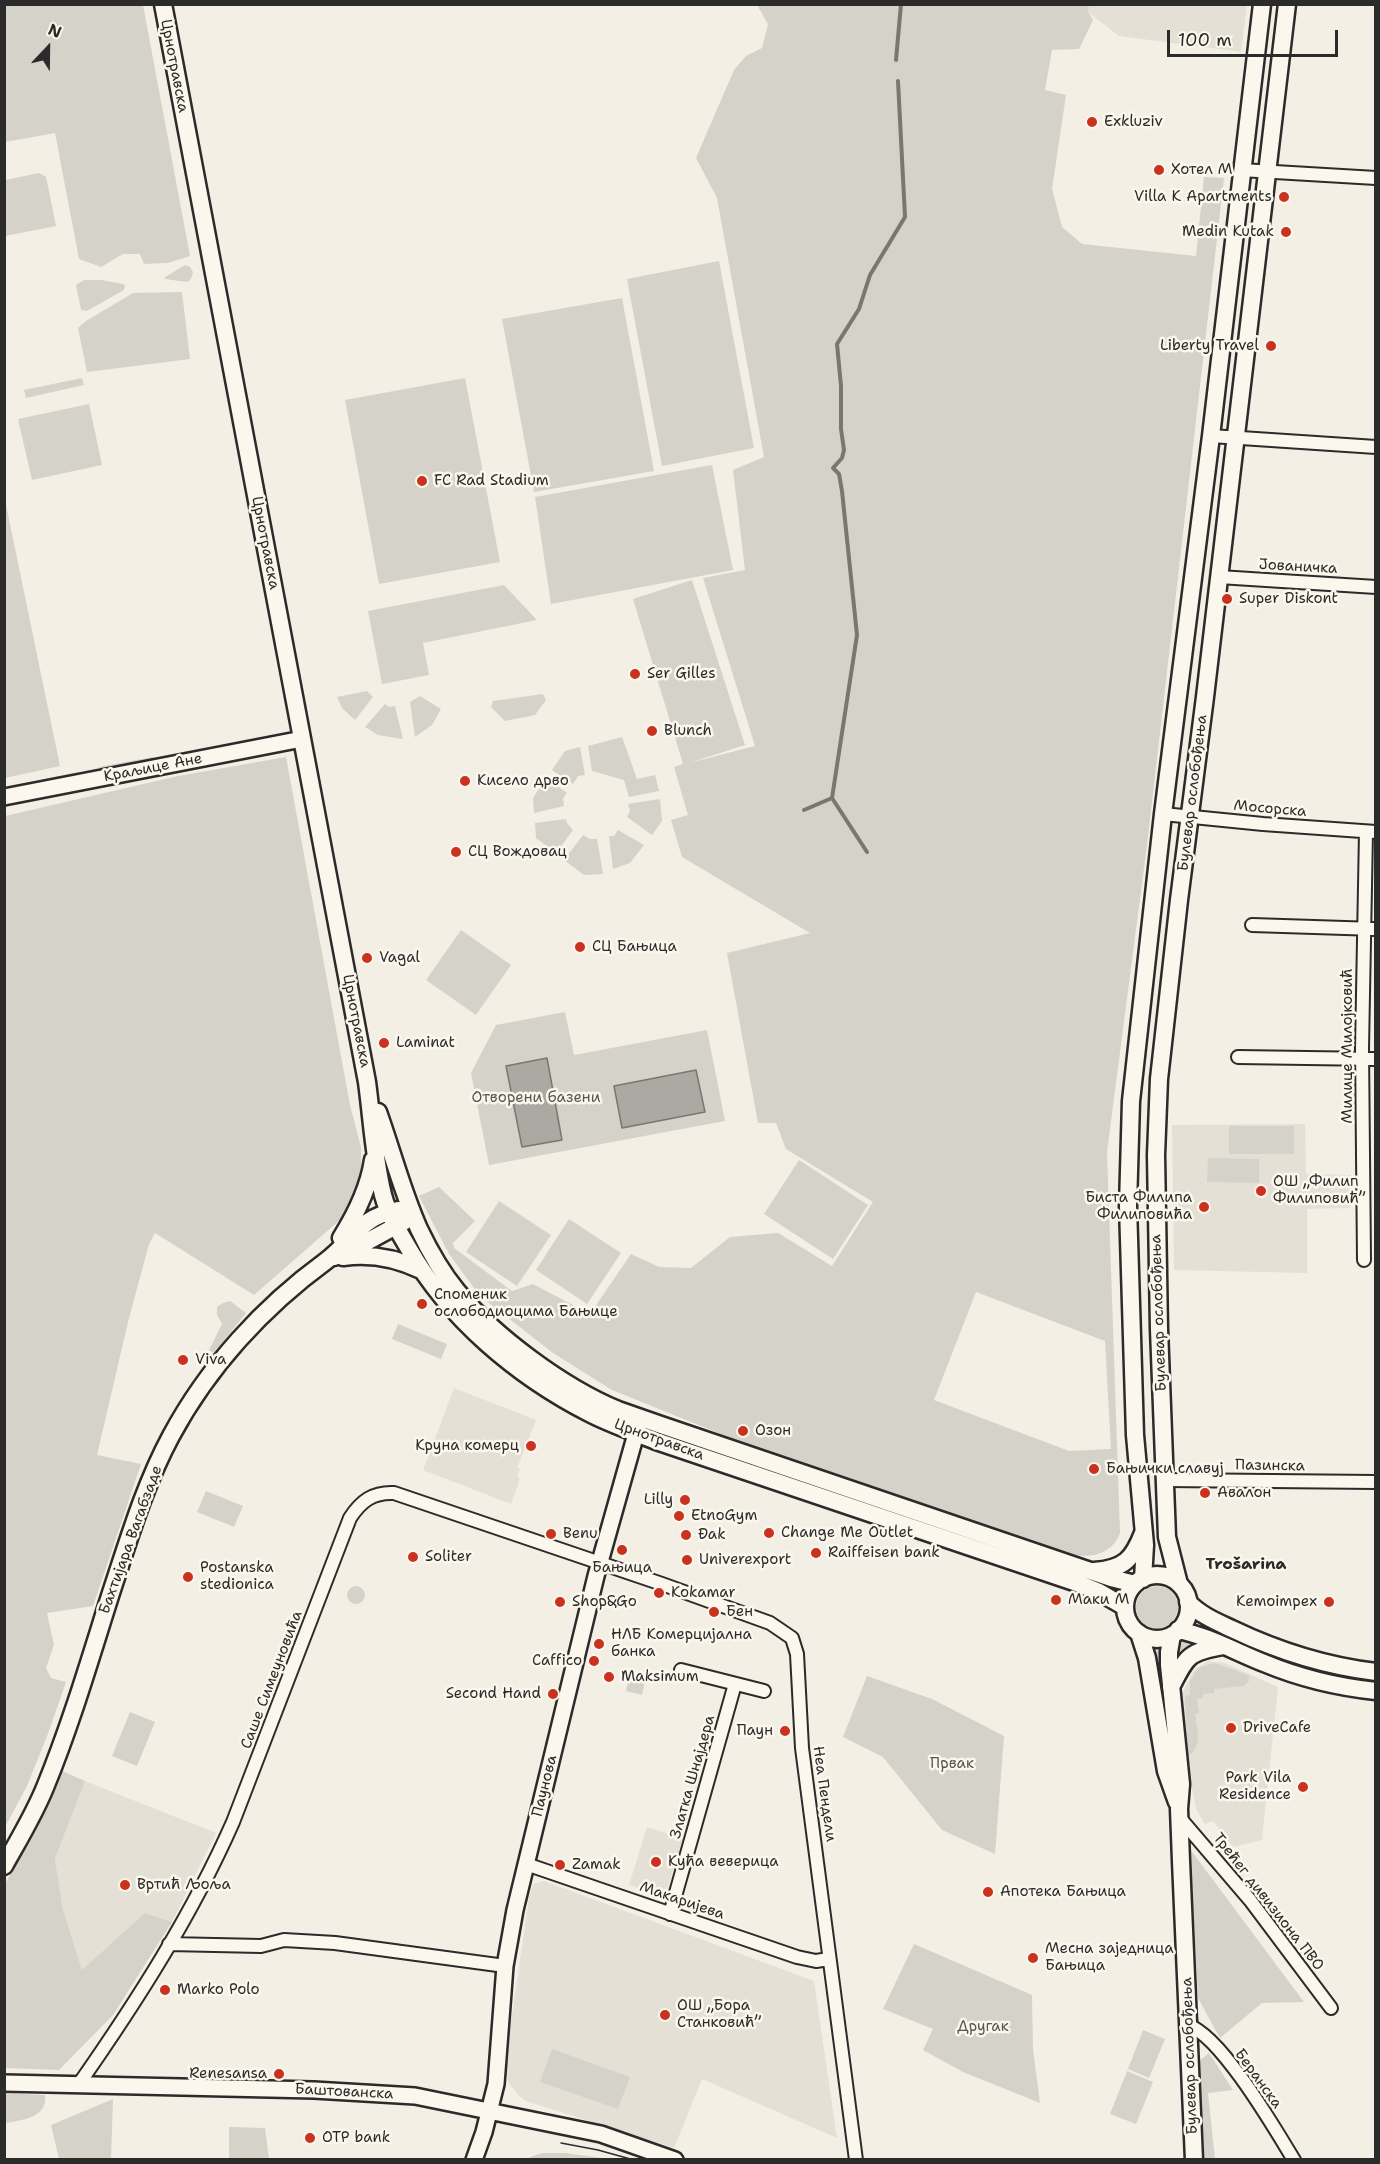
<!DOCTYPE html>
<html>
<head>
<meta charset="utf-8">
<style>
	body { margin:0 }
	#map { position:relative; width:1380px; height:2164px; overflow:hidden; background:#f3efe4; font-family:"Shantell Sans",sans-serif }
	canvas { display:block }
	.frame { position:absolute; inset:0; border:6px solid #2b2b2b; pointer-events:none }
	.north { position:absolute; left:18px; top:18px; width:60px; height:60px; -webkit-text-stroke:4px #fbf7ec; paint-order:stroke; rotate:22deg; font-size:16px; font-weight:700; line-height:24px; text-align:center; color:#2b2b2b }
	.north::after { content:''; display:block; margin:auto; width:21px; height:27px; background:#2b2b2b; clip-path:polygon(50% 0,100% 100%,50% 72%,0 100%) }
	.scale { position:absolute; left:1167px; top:30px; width:171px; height:27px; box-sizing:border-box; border:3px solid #2b2b2b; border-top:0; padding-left:8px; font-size:18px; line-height:21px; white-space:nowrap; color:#2b2b2b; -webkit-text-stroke:4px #fbf7ec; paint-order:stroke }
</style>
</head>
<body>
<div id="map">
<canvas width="1380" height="2164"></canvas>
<div class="frame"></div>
<div class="north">N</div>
<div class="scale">100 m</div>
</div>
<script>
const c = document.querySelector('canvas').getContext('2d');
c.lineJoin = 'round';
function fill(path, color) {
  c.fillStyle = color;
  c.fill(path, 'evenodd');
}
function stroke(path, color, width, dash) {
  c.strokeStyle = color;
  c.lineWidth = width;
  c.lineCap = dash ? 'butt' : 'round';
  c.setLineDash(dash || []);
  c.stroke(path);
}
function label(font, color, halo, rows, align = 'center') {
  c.font = font + ' "Shantell Sans",sans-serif';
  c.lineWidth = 5;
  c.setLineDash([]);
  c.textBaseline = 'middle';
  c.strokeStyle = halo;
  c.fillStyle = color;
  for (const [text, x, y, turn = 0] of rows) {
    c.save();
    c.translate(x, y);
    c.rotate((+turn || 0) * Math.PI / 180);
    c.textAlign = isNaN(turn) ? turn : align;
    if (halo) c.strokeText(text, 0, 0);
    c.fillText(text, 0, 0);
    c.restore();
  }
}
fill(new Path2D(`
	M 1089,4 L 1247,5 L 1241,52 L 1119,36 L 1088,12 Z
	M 1305,1124 L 1306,1174 L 1351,1175 L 1350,1208 L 1307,1209 L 1307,1273 L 1174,1270 L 1172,1125 Z
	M 454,1388 L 536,1420 L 517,1468 L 520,1469 L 517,1477 L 520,1479 L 511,1504 L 423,1470 Z
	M 1208,1661 L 1225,1663 L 1278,1687 L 1262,1840 L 1233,1847 L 1213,1821 L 1205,1824 L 1196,1809 L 1187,1761 L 1181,1696 L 1194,1670 Z
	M 85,1781 L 216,1833 L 172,1922 L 145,1913 L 82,1971 L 63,1910 L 55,1859 Z
	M 647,1827 L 683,1838 L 667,1890 L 660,1895 L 629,1885 Z
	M 544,1881 L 814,1981 L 837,2138 L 702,2079 L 674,2148 L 526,2101 L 519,2096 L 508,2082 L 505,2064 L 529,1898 L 533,1884 Z`), '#e4e0d6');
fill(new Path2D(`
	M 5,4 L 143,5 L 190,256 L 168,263 L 144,264 L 140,254 L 123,254 L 101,267 L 79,259 L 55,133 L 5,142 Z
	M 757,5 L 1089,5 L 1088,12 L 1093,20 L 1079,49 L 1052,50 L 1045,90 L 1066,95 L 1052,189 L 1062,227 L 1082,244 L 1196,256 L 1204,177 L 1224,178 L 1147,845 L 1107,1152 L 1120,1533 C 1111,1557 1086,1559 1065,1553 L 748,1445 L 612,1390 L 553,1353 L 480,1296 L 449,1254 L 419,1196 L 439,1187 L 475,1221 L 453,1243 L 454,1248 L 512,1291 L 533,1284 L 590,1314 L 631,1254 L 659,1267 L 691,1268 L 730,1237 L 778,1233 L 832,1266 L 873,1202 L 786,1149 L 776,1123 L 758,1123 L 727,953 L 810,933 L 682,857 L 671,820 L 688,815 L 674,767 L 683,764 L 633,599 L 692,580 L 745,745 L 689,763 L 755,746 L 703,578 L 745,570 L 733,470 L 764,457 L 717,198 L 696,158 L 734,70 L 746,56 L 762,48 L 768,24 ZM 976,1292 L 1105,1341 L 1111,1449 L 1069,1451 L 934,1400 Z
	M 39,173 L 46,177 L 56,226 L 5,236 L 5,180 Z
	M 719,261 L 754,448 L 662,466 L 627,279 Z
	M 185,265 L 190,267 L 193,272 L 191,279 L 187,282 L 165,279 L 165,277 Z
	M 84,280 L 102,280 L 122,284 L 125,285 L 124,290 L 87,311 L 81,310 L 76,285 Z
	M 182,292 L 190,359 L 87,372 L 78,328 L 86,321 L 133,293 Z
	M 622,298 L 654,471 L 534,492 L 502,319 Z
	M 82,378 L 84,385 L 26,398 L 24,390 Z
	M 465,378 L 500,562 L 379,584 L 345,400 Z
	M 89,404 L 102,465 L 32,480 L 18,419 Z
	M 712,465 L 733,570 L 551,604 L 535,497 Z
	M 5,500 L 60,766 L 5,778 L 4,778 Z
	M 504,585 L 537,620 L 423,643 L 429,675 L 382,684 L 368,611 Z
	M 367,691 L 373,697 L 355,720 L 342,708 L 337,697 Z
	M 543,694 L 546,700 L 535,715 L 505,721 L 491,707 L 493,701 Z
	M 420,696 L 441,709 L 432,725 L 415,737 L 410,702 Z
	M 385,704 L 389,707 L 395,706 L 403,739 L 378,735 L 365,727 Z
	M 622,737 L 637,779 L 655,775 L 659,791 L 629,797 L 624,780 L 592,771 L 588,746 Z
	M 580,747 L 585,775 L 578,776 L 573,784 L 552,770 L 565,751 Z
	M 153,757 L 158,761 L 105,771 L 98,767 Z
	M 286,757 L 350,1105 L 361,1147 L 361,1167 L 358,1187 L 349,1212 L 254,1295 L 155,1233 L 149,1244 L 128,1322 L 97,1455 L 141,1464 L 93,1606 L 47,1613 L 54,1645 L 46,1668 L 51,1678 L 66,1682 L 49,1731 L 27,1786 L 5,1827 L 5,816 L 178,776 Z
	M 79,772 L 74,778 L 5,792 L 5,787 Z
	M 546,778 L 567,793 L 563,798 L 564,806 L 534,813 L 533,798 Z
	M 660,799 L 662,821 L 652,835 L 627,817 L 630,811 L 628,804 Z
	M 566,819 L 567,823 L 573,830 L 556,853 L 536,838 L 535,823 Z
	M 618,830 L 644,845 L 630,863 L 613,869 L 609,836 L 614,836 Z
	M 583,835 L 590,839 L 597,839 L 603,874 L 584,875 L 564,860 Z
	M 461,930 L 511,965 L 476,1015 L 426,980 Z
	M 565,1012 L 574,1055 L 707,1030 L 725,1121 L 489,1165 L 471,1073 L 496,1025 Z
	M 1229,1126 L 1294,1126 L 1294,1154 L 1229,1154 Z
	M 1208,1158 L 1259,1159 L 1259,1183 L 1207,1182 Z
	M 799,1160 L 868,1205 L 833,1259 L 764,1214 Z
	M 499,1201 L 551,1235 L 517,1286 L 466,1252 Z
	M 569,1219 L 621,1253 L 587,1304 L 536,1270 Z
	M 230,1301 L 246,1313 L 214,1353 L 209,1350 L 222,1324 L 217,1315 L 217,1307 L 223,1303 Z
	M 398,1324 L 447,1344 L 441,1359 L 392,1339 Z
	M 206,1491 L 243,1506 L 234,1527 L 197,1512 Z
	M1136 1607a21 21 0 1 1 42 0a21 21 0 1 1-42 0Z
	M347 1595a9 9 0 1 1 18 0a9 9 0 1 1-18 0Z
	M 1198,1617 L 1375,1678 L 1375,1685 L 1300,1670 L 1194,1627 Z
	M 1188,1640 L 1202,1642 L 1177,1662 C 1176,1651 1176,1644 1188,1640 Z
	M 1161,1650 L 1168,1740 L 1153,1651 Z
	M 1214,1663 L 1245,1674 L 1249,1676 L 1249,1681 L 1243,1686 L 1214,1689 L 1214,1693 L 1203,1694 L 1203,1698 L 1197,1699 L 1199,1713 L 1195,1714 C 1197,1728 1203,1748 1188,1756 L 1185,1696 L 1190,1695 L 1190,1681 L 1198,1668 Z
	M 630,1672 L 646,1676 L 642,1695 L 626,1691 Z
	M 867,1676 L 932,1699 L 1004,1736 L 995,1854 L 942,1830 L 883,1757 L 843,1737 Z
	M 130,1712 L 155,1722 L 137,1766 L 112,1756 Z
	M 62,1771 L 85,1781 L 55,1859 L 63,1910 L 82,1970 L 145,1913 L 172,1922 L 113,2015 L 59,2070 L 5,2068 L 5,1884 L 55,1791 Z
	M 1190,1849 L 1304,2002 L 1262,2003 L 1220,2038 L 1198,1998 Z
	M 914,1944 L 1032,1995 L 1033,2049 L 1040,2103 L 963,2072 L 923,2050 L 933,2029 L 883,2009 Z
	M 1143,2030 L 1165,2039 L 1149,2078 L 1128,2069 Z
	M 552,2049 L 630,2077 L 618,2109 L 540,2082 Z
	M 1209,2053 L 1233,2090 L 1208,2093 L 1215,2159 L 1202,2159 L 1195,2064 Z
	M 1127,2071 L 1153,2082 L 1136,2124 L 1110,2114 Z
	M 5,2093 L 45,2095 C 48,2118 22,2120 5,2123 Z
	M 113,2099 L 111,2159 L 59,2159 L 51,2125 Z
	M 229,2127 L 265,2128 L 269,2159 L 229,2159 Z
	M 542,2153 L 565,2153 L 609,2159 L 525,2159 Z`), '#d5d2c9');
const water = new Path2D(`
	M 547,1058 L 562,1140 L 522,1147 L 506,1066 Z
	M 696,1070 L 705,1112 L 622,1128 L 614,1086 Z`);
fill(water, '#aca9a2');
stroke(water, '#787772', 1.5);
stroke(new Path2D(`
	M 896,60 L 901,4
	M 804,810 L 832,798
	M 867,852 L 832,798 L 857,635 L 842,491 L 839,474 L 833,468 L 842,458 L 844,450 L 841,429 L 841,386 L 837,344 L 859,309 L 870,275 L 905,217 L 898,81`), '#787772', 4);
const minor = new Path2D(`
	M 1241,170 L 1376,178
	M 1211,436 L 1376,447
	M 1219,577 L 1376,587
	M 1163,814 L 1263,824 L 1376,832
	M 1252,925 L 1376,929
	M 1238,1057 L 1376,1059
	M 1364,1260 L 1362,1048 L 1366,832
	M 1165,1480 L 1376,1482
	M 681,1670 L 764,1691
	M 1179,1817 L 1250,1900 L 1331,2008
	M 526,1864 L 797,1957 L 816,1961 L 829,1959
	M 670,1914 L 735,1684
	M 169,1944 L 261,1946 L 284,1940 L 335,1943 L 505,1966
	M 1189,2026 C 1221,2036 1275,2129 1294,2160
	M 79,2084 C 137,2001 192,1915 233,1822 L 350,1518 C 361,1501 373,1492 394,1493 L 662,1584 L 770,1623 L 792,1638 L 797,1654 L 802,1748 L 856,2160`);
const tertiary = new Path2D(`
	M 4,797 L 302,739
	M 4,2083 L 314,2090 L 415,2096 L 601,2134 L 675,2160
	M 474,2160 L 484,2132 L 496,2084 L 505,1966 L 515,1910 L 596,1576 L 639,1423`);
const secondary = new Path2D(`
	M 163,4 L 367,1082 C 372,1119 374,1159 383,1195 C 388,1214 399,1232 409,1249 C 449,1319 517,1376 589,1413 C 610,1424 634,1432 656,1441 L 1077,1583 L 1099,1592 L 1125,1607
	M 378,1112 C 392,1151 402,1191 419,1229 C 429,1250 442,1273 457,1291 C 495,1337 563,1387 618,1410 C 632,1415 647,1420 661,1425 L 1111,1578 L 1135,1584
	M 341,1238 C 356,1214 369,1188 373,1160
	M 334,1257 L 350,1251 L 405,1221
	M 343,1257 C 371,1253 396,1258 421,1270
	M 1094,1571 C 1124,1569 1133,1559 1143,1533
	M1125 1607a32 32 0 1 1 64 0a32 32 0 1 1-64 0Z
	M 1143,1579 L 1145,1545 L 1135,1435 L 1128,1206 L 1131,1101 L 1163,814 L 1211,436 L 1262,4
	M 1179,1584 L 1167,1537 L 1159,1329 L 1156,1155 L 1159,1079 L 1179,900 L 1205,697 L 1287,4
	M 1188,1602 C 1200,1615 1217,1622 1232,1629 C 1278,1651 1325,1666 1376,1672
	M 1178,1630 C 1208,1636 1236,1652 1264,1663 C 1300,1678 1337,1687 1376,1691
	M 1139,1633 L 1147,1658 L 1166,1771 L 1177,1802
	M 1172,1635 L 1169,1652 L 1169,1665 L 1181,1784 L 1179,1809 L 1181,1861 L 1194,2160
	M 1171,1687 C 1187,1656 1188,1652 1223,1646
	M 4,1866 C 19,1839 35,1813 46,1785 C 71,1724 90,1659 110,1596 C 128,1542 144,1486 171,1436 C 208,1367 263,1307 326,1261 C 354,1240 359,1217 398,1210`);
stroke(minor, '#2b2b2b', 16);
stroke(tertiary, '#2b2b2b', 20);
stroke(secondary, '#2b2b2b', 21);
stroke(minor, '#fbf7ec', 12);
stroke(tertiary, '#fbf7ec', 15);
stroke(secondary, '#fbf7ec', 16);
stroke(new Path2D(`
	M 561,2143 L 598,2150 L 634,2160`), '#2b2b2b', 1.5);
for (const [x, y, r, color] of [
	[1092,122,6,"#c8321e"],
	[1159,170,6,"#c8321e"],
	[1284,197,6,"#c8321e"],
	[1286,232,6,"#c8321e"],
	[1271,346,6,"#c8321e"],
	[422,481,6,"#c8321e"],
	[1227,599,6,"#c8321e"],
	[635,674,6,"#c8321e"],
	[652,731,6,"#c8321e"],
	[465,781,6,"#c8321e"],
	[456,852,6,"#c8321e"],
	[580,947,6,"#c8321e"],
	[367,958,6,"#c8321e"],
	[384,1043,6,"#c8321e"],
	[1261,1191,6,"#c8321e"],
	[1204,1207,6,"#c8321e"],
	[422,1304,6,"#c8321e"],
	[183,1360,6,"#c8321e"],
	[743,1431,6,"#c8321e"],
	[531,1446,6,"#c8321e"],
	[1094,1469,6,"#c8321e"],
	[1205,1493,6,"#c8321e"],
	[685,1500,6,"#c8321e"],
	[679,1516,6,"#c8321e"],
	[769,1533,6,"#c8321e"],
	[551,1534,6,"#c8321e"],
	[686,1535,6,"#c8321e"],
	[622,1550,6,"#c8321e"],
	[816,1553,6,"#c8321e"],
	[413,1557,6,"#c8321e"],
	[687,1560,6,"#c8321e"],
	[188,1577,6,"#c8321e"],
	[659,1593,6,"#c8321e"],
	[1056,1600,6,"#c8321e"],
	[560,1602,6,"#c8321e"],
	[1329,1602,6,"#c8321e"],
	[714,1612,6,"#c8321e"],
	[599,1644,6,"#c8321e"],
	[594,1661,6,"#c8321e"],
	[609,1677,6,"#c8321e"],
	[553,1694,6,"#c8321e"],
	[1231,1728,6,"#c8321e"],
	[785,1731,6,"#c8321e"],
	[1303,1787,6,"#c8321e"],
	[656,1862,6,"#c8321e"],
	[560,1865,6,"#c8321e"],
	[125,1885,6,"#c8321e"],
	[988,1892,6,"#c8321e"],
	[1033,1958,6,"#c8321e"],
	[165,1990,6,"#c8321e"],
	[665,2015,6,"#c8321e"],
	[279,2074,6,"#c8321e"],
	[310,2138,6,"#c8321e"]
]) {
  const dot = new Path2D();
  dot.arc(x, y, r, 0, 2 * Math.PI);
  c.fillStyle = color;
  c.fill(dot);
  stroke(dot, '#fbf7ec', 2);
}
label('15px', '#2b2b2b', '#fbf7ec', [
	["Црнотравска",174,66,79],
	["Црнотравска",265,543,79],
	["Јованичка",1298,567,3],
	["Краљице Ане",153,768,-11],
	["Булевар ослобођења",1193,793,-83],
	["Мосорска",1270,809,5],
	["Црнотравска",356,1021,79],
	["Милице Милојковић",1348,1046,-90],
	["Булевар ослобођења",1159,1313,-92],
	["Црнотравска",659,1440,20],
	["Пазинска",1270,1466,1],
	["Бахтијара Вагабзаде",131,1540,-70],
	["Саше Симеуновића",272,1680,-69],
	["Златка Шнајдера",693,1777,-74],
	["Паунова",545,1786,-76],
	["Неа Пендели",824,1794,82],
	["Макаријева",682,1901,19],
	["Трећег дивизиона ПВО",1268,1902,52],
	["Булевар ослобођења",1190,2056,-92],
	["Беранска",1258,2079,54],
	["Баштованска",344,2092,3]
]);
label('15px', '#2b2b2b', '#fbf7ec', [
	["Exkluziv",1104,122],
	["Хотел М",1171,170],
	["Villa K Apartments",1272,197,"right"],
	["Medin Kutak",1274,232,"right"],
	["Liberty Travel",1259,346,"right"],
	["FC Rad Stadium",434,481],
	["Super Diskont",1239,599],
	["Ser Gilles",647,674],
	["Blunch",664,731],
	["Кисело дрво",477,781],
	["СЦ Вождовац",468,852],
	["СЦ Бањица",592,947],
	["Vagal",379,958],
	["Laminat",396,1043],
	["ОШ „Филип",1273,1182],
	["Филиповић”",1273,1199],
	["Биста Филипа",1192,1198,"right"],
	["Филиповића",1192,1215,"right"],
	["Споменик",434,1295],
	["ослободиоцима Бањице",434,1312],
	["Viva",195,1360],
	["Озон",755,1431],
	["Круна комерц",519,1446,"right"],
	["Бањички славуј",1106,1469],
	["Авалон",1217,1493],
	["Lilly",673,1500,"right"],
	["EtnoGym",691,1516],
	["Change Me Outlet",781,1533],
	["Benu",563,1534],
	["Đak",698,1535],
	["Raiffeisen bank",828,1553],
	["Soliter",425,1557],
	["Univerexport",699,1560],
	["Postanska",200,1568],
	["stedionica",200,1585],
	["Бањица",622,1568,"center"],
	["Kokamar",671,1593],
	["Маки М",1068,1600],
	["Shop&Go",572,1602],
	["Kemoimpex",1317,1602,"right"],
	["Бен",726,1612],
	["НЛБ Комерцијална",611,1635],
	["банка",611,1652],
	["Caffico",582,1661,"right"],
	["Maksimum",621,1677],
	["Second Hand",541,1694,"right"],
	["DriveCafe",1243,1728],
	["Паун",773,1731,"right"],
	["Park Vila",1291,1778,"right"],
	["Residence",1291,1795,"right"],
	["Кућа веверица",668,1862],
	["Zamak",572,1865],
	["Вртић Љоља",137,1885],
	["Апотека Бањица",1000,1892],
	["Месна заједница",1045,1949],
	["Бањица",1045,1966],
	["Marko Polo",177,1990],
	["ОШ „Бора",677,2006],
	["Станковић”",677,2023],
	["Renesansa",267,2074,"right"],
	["OTP bank",322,2138]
], 'left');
label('15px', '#565552', '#fbf7ec', [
	["Отворени базени",536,1098],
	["Првак",952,1764],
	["Другак",983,2027]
]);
label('bold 16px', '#2b2b2b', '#fbf7ec', [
	["Trošarina",1246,1565]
]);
</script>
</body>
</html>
